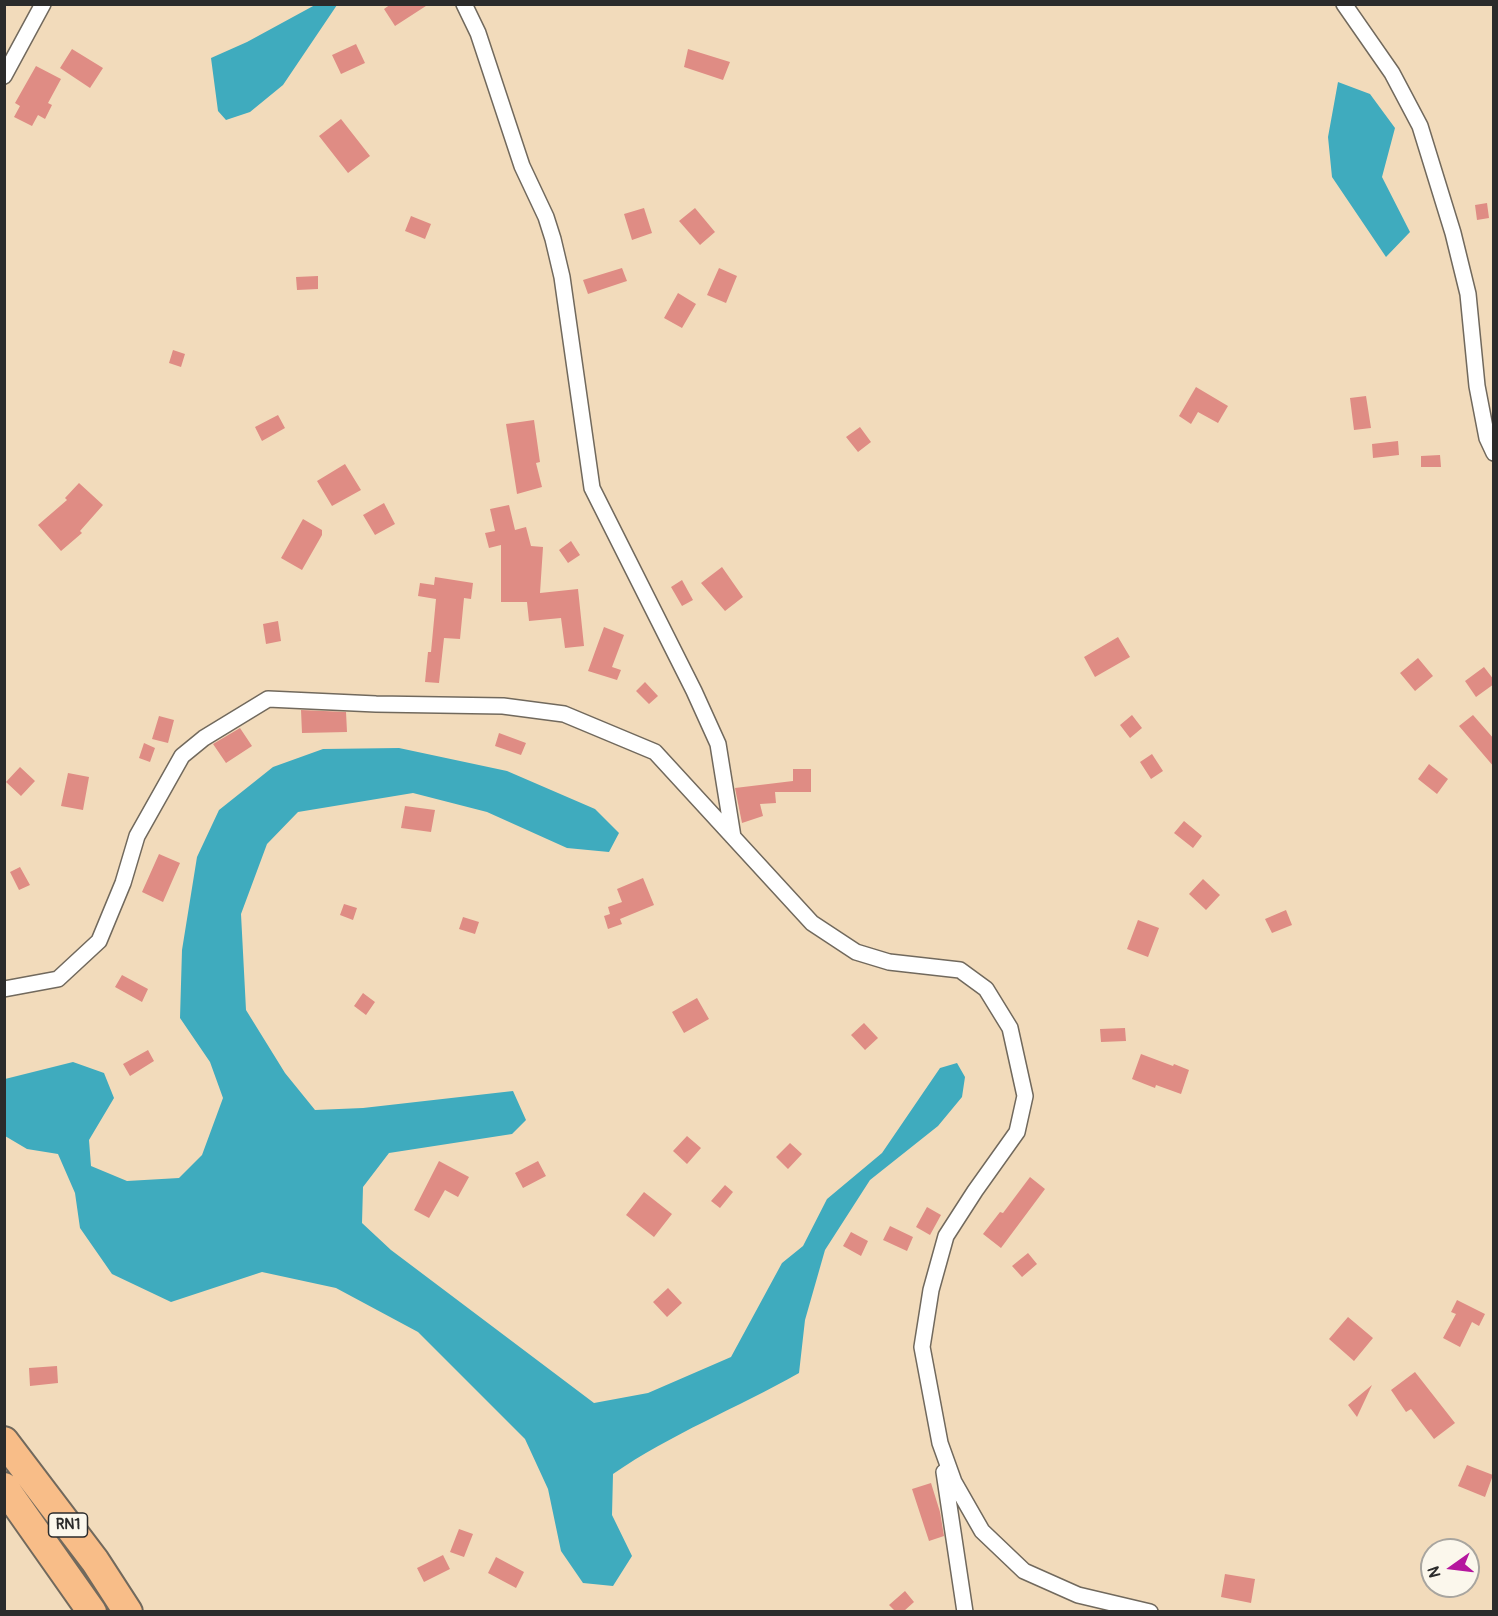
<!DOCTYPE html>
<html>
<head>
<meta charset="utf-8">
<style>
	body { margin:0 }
	#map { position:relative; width:1498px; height:1616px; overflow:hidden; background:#f2dbbb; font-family:Pangolin,sans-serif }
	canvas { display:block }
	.frame { position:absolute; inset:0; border:6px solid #2b2b2b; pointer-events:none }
	.north { position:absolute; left:1420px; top:1538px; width:60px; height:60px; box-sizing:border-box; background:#fbf7ec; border:2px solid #a8a59f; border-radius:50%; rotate:256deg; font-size:16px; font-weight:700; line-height:24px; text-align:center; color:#2b2b2b }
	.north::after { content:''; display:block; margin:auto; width:21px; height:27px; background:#b5179e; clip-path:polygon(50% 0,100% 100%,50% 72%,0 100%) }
</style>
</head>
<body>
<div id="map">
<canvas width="1498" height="1616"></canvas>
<div class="frame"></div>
<div class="north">N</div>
</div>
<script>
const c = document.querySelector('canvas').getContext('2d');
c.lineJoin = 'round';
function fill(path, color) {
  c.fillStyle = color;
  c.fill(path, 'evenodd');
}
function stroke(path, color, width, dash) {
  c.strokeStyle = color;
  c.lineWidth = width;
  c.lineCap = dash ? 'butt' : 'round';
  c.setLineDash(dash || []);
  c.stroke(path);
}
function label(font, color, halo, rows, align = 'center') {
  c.font = font + ' Pangolin,sans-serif';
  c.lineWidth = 4.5;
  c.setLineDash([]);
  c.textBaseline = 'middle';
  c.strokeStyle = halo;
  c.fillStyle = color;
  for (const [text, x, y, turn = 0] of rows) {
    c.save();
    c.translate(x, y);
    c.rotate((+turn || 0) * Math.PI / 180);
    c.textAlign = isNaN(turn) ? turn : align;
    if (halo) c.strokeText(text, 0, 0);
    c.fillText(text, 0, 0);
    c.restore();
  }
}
fill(new Path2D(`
	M 315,5 L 337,5 L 283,85 L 250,112 L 226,120 L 218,111 L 211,58 L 247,42 Z
	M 1338,82 L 1370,94 L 1395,128 L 1382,177 L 1410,232 L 1386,257 L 1332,177 L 1328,137 Z
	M 399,748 L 507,771 L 595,809 L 619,833 L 609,852 L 567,848 L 487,812 L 413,793 L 298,812 L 267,844 L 241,914 L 246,1010 L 285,1073 L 315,1110 L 363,1108 L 513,1091 L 526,1120 L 512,1134 L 389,1153 L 363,1187 L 362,1223 L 391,1250 L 594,1403 L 648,1393 L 731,1357 L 782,1263 L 803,1246 L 827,1199 L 882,1153 L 940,1068 L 957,1063 L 965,1077 L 962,1097 L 938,1126 L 870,1180 L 825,1250 L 805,1320 L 799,1373 C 737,1408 671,1434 613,1474 L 612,1515 L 632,1556 L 613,1586 L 583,1583 L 561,1551 L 548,1489 L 525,1439 L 418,1332 L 336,1288 L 262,1272 L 171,1302 L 112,1274 L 80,1228 L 75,1193 L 58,1154 L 27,1149 L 5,1136 L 5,1079 L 73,1062 L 104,1073 L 114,1098 L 89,1140 L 91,1166 L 127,1181 L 179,1178 L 202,1155 L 223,1098 L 210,1062 L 180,1018 L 182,950 L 197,857 L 219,810 L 273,767 L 323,749 Z`), '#3fabbe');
fill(new Path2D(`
	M 391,4 L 429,4 L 395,26 L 384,9 Z
	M 356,44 L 365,63 L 341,74 L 332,55 Z
	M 72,49 L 103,68 L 90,88 L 60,68 Z
	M 688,49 L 730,62 L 723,80 L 684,67 Z
	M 36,66 L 61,79 L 48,103 L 52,105 L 45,119 L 38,115 L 32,126 L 14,117 L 20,106 L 15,103 Z
	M 341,119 L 370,156 L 348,173 L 319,136 Z
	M 1487,203 L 1489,218 L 1477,220 L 1475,205 Z
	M 644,208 L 652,233 L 632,240 L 624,214 Z
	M 695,208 L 715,232 L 700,245 L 679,221 Z
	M 411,216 L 431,224 L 425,239 L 405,231 Z
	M 622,268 L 627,281 L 588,294 L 583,280 Z
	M 719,268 L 737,276 L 726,303 L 707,295 Z
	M 318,276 L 318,289 L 297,290 L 296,277 Z
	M 678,293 L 696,304 L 682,328 L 664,318 Z
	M 173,350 L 185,354 L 181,367 L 169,363 Z
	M 1196,387 L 1228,406 L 1218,423 L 1198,412 L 1191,424 L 1179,416 Z
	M 1366,396 L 1371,428 L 1354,430 L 1350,398 Z
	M 278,415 L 285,428 L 262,441 L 255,427 Z
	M 534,420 L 540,462 L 536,463 L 542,487 L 517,494 L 506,424 Z
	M 860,427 L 871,442 L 858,452 L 846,437 Z
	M 1398,441 L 1399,455 L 1373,458 L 1372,444 Z
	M 1440,455 L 1441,467 L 1421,467 L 1421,456 Z
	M 345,464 L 361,490 L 332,506 L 317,481 Z
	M 79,483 L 103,505 L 80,531 L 82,533 L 61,551 L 38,525 L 67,500 L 65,498 Z
	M 384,503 L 395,524 L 375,535 L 363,515 Z
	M 509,505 L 515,530 L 526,527 L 531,546 L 543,547 L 540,593 L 578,589 L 584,646 L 565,648 L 561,618 L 529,621 L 527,602 L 501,602 L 501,545 L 489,548 L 485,533 L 495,531 L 490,509 Z
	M 303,519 L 322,530 L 322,535 L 302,570 L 281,558 Z
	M 571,541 L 580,555 L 568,563 L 559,550 Z
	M 722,567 L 743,597 L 725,611 L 701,583 Z
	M 435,577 L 473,583 L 471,599 L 464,598 L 460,639 L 444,638 L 439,683 L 425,682 L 428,652 L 431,652 L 436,599 L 418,596 L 420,583 L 434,585 Z
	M 682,580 L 693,600 L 682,606 L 671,587 Z
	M 278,621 L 281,641 L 266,644 L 263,624 Z
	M 604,627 L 624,635 L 612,667 L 621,670 L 617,680 L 588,671 Z
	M 1118,637 L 1130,657 L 1095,677 L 1084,657 Z
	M 1418,658 L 1433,676 L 1415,691 L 1400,673 Z
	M 1484,667 L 1494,680 L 1494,684 L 1476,697 L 1465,681 Z
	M 645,682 L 658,696 L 649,704 L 636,691 Z
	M 301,710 L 346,712 L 347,732 L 302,733 Z
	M 1132,715 L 1142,728 L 1130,738 L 1120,725 Z
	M 1473,715 L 1494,739 L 1494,767 L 1459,726 Z
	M 159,716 L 174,720 L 168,743 L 152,739 Z
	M 240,728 L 252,746 L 226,763 L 213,744 Z
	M 499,733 L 526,743 L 521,755 L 495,746 Z
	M 144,743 L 155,748 L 150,762 L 139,758 Z
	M 1152,754 L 1163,771 L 1151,779 L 1140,762 Z
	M 1429,764 L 1448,779 L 1437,794 L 1418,779 Z
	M 20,767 L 35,781 L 21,796 L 6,782 Z
	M 793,769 L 811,769 L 811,792 L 775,792 L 776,803 L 760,804 L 763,816 L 742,823 L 735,788 L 793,781 Z
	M 68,773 L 89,777 L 83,810 L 61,806 Z
	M 405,806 L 435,810 L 431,832 L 401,828 Z
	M 1184,821 L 1202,836 L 1193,848 L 1174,833 Z
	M 159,854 L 180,863 L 163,902 L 142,892 Z
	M 20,867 L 30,885 L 19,890 L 10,872 Z
	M 643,878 L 654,905 L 620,919 L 622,924 L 608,929 L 604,916 L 610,914 L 608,907 L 622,902 L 617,889 Z
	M 1203,879 L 1220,895 L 1206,910 L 1189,894 Z
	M 344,904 L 357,908 L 353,920 L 340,915 Z
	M 1286,910 L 1292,925 L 1272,933 L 1265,919 Z
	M 463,917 L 479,922 L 475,934 L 459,929 Z
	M 1138,920 L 1159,928 L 1148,957 L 1127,949 Z
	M 122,975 L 148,989 L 142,1002 L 115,987 Z
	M 363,993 L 375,1002 L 366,1015 L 354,1006 Z
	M 697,998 L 709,1019 L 684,1033 L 672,1012 Z
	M 864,1023 L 878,1038 L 865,1050 L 851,1035 Z
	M 1125,1028 L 1126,1041 L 1101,1042 L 1100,1029 Z
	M 148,1050 L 154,1061 L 130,1076 L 123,1064 Z
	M 1141,1054 L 1173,1066 L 1174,1064 L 1189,1070 L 1181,1094 L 1156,1085 L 1155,1088 L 1132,1079 Z
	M 687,1136 L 701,1148 L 687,1164 L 673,1151 Z
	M 790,1143 L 802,1154 L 788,1169 L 776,1157 Z
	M 439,1161 L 469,1177 L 458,1197 L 445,1190 L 429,1218 L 414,1210 Z
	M 538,1161 L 546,1176 L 523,1188 L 515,1173 Z
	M 1030,1177 L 1045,1189 L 1001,1248 L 983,1234 L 1000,1212 L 1003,1213 Z
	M 725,1185 L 733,1192 L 720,1208 L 711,1201 Z
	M 644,1192 L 672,1214 L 654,1237 L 626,1215 Z
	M 927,1207 L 941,1215 L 930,1235 L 916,1227 Z
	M 890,1226 L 913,1237 L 907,1251 L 883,1240 Z
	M 851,1232 L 868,1241 L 861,1256 L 843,1246 Z
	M 1028,1253 L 1037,1264 L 1022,1277 L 1012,1266 Z
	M 668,1288 L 682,1303 L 667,1317 L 653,1302 Z
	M 1457,1300 L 1485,1314 L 1479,1326 L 1472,1322 L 1460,1347 L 1443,1338 L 1456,1314 L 1451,1312 Z
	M 1348,1317 L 1373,1338 L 1354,1361 L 1329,1339 Z
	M 57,1366 L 58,1383 L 30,1386 L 29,1368 Z
	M 1415,1372 L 1455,1423 L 1434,1439 L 1411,1409 L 1406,1412 L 1391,1390 Z
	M 1372,1385 L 1357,1417 L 1348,1405 Z
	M 1467,1465 L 1493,1475 L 1485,1497 L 1458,1486 Z
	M 931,1483 L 940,1512 L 944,1536 L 929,1541 L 912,1489 Z
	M 459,1529 L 473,1534 L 464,1557 L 450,1552 Z
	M 443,1555 L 450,1569 L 424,1582 L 417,1568 Z
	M 496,1557 L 524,1572 L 516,1588 L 488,1573 Z
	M 1225,1574 L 1255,1579 L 1251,1603 L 1221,1597 Z
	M 905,1591 L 914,1602 L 904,1611 L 895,1611 L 889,1605 Z`), '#df8c84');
const street = new Path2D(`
	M 464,4 L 478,33 L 522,166 L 546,217 L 553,239 L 562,277 L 592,488 L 694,691 L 718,744 L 733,837
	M 1344,4 L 1392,73 L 1420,126 L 1453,233 L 1468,294 L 1477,386 L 1487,438 L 1494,453
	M 4,76 L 43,4
	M 4,989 L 58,979 L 99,941 L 123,883 L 137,836 L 182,756 L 204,738 L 268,699 L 376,704 L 503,706 L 564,714 L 655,752 L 812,923 L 856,952 L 889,962 L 960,970 L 986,989 L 1010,1028 L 1025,1096 L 1017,1132 L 975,1191 L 946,1236 L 931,1290 L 922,1347 L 940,1443 L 954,1482 L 982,1531 L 1024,1571 L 1078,1595 L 1150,1612
	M 944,1472 L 965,1612`);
const highway = new Path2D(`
	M 4,1441 L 95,1561 L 128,1612
	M 4,1487 L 92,1612`);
stroke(street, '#71695d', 18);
stroke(highway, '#71695d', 32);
stroke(street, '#fff', 15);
stroke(highway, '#f8bd88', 28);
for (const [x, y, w] of [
	[68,1525,39]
]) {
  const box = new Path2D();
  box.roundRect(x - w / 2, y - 12, w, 24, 4.5);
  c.fillStyle = '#fbf7ec';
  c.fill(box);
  stroke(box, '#2b2b2b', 1.5);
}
label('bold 15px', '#2b2b2b', null, [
	["RN1",68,1525]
]);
</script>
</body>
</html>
